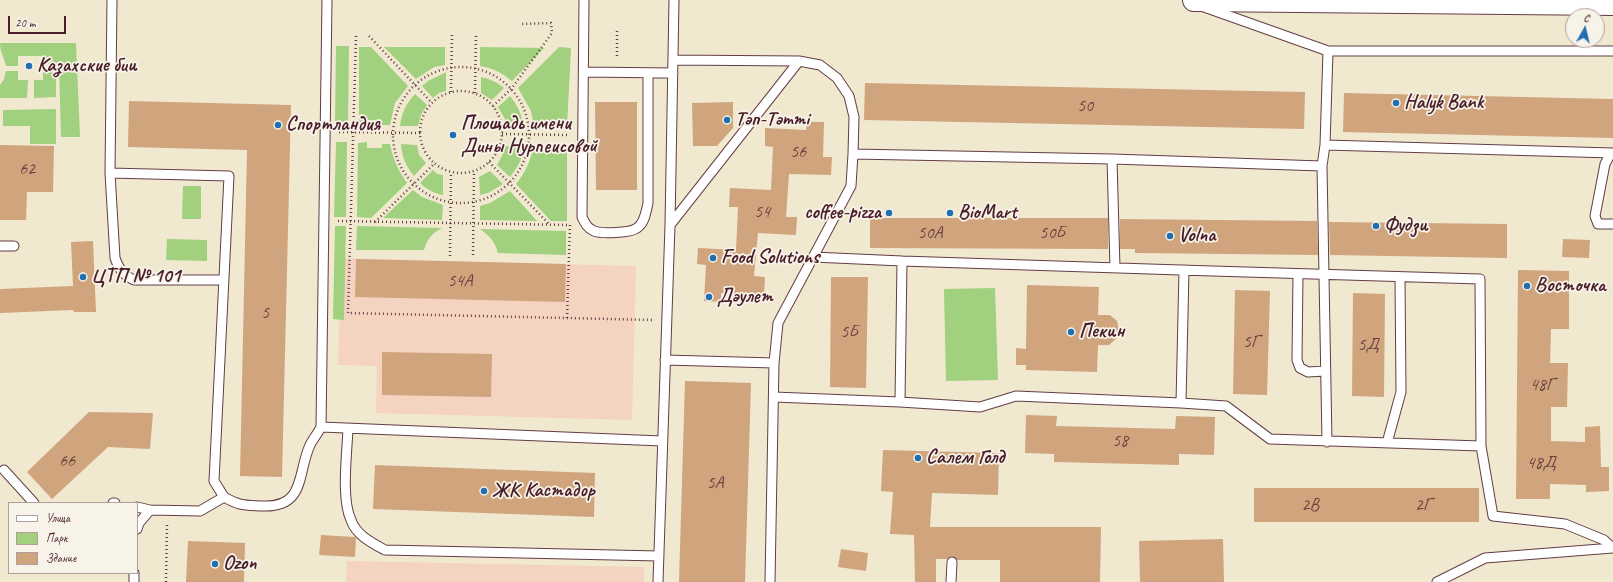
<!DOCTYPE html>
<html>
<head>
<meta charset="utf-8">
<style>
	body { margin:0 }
	#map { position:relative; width:1613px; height:582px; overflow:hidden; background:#f1e8d0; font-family:Caveat,sans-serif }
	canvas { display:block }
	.legend { position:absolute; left:8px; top:502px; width:130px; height:72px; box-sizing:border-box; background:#f7f3e8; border:1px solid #b29e9c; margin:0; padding:5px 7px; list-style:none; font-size:12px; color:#4a1f2b }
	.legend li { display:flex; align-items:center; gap:8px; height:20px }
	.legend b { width:20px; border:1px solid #b29e9c }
	.north { position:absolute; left:1565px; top:8px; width:40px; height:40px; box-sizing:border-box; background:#f7f3e8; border:1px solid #b29e9c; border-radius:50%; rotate:8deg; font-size:11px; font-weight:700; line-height:16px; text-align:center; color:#4a1f2b }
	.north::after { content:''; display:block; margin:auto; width:14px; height:18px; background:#1f6fb2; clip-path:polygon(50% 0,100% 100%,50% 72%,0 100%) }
	.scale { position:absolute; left:8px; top:16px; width:58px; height:18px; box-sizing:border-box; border:2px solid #4a1f2b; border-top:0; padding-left:5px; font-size:12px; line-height:14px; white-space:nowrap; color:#4a1f2b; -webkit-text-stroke:3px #f7f3e8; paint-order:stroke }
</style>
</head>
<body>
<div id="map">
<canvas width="1613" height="582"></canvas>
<ul class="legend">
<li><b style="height:5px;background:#fff"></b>Улица</li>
<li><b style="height:11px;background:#a1d07e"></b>Парк</li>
<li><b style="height:11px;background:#d0a47d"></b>Здание</li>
</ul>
<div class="north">С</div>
<div class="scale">20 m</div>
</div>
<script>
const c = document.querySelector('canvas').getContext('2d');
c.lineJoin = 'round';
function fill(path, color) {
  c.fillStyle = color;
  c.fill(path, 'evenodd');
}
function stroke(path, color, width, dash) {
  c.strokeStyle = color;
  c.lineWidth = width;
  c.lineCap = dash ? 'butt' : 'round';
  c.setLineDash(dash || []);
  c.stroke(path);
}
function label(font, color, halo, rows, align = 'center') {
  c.font = font + ' Caveat,sans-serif';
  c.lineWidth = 3.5;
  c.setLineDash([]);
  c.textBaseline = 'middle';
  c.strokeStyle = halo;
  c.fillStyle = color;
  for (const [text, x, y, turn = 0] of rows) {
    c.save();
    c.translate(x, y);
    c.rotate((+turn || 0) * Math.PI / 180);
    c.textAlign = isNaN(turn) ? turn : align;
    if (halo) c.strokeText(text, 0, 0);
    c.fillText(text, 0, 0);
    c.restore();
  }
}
fill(new Path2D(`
	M 341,258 L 636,266 L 632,420 L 376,413 L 377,366 L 338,365 Z
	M 347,561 L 644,567 L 644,582 L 346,582 Z`), '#f4d3c1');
fill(new Path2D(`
	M 0,43 L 76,43 L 80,137 L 61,137 L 59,65 L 43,64 L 43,56 L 18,56 L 18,66 L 6,66 C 4,57 0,52 0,43 Z
	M 336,46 L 349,46 L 348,124 L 335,123 Z
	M 359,47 L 371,47 L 408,86 L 395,103 L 390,125 L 381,125 L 381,121 L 368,120 L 367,124 L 359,124 Z
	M 384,47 L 445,47 L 445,65 L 434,67 L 416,79 Z
	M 480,47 L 544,48 L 512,81 C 502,73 493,68 480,66 Z
	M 559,47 L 571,48 L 567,127 L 557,127 L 557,121 L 540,121 L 539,126 L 534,126 L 531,111 L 518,88 Z
	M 43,70 L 56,70 L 56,97 L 34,98 L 34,80 L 43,80 Z
	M 6,71 L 18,71 L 18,80 L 28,80 L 27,98 L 0,98 L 0,85 L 4,79 Z
	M 446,72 L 446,91 L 439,93 L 433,98 L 422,86 L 428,81 Z
	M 481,77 C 490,79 497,82 504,88 L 492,100 L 481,93 Z
	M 415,94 L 427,105 L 421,115 L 418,126 L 400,126 C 402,112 406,104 415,94 Z
	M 510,96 C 518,106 522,115 524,127 L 506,126 L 505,119 L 498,107 Z
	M 56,109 L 56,144 L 30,144 L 30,126 L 3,126 L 3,110 Z
	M 336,142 L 347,142 L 346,217 L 334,217 Z
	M 367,142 L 367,148 L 382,148 L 382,144 L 390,144 C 393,159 398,170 407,183 L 371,218 L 357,217 L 358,143 Z
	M 401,144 L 417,145 L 419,155 L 426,163 L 414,176 C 406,166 402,157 401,144 Z
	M 505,146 L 525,147 C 522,159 518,167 510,177 L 497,165 L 502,156 Z
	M 534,146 L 542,146 L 542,151 L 556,151 L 557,146 L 567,146 L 567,221 L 551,221 L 516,184 C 526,172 530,161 534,146 Z
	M 433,170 L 437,174 L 443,175 L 443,195 C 433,193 427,189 420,183 Z
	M 490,171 L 503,184 L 488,193 L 480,195 L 479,177 Z
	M 183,186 L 201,186 L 201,219 L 182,219 Z
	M 413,190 L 422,197 L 443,205 L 442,220 L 383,218 Z
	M 510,191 L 537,221 L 480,220 L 480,206 L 490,203 Z
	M 335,226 L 346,226 L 344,320 L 333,319 Z
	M 357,226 L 442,228 C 432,233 427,239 424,250 L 356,250 Z
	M 480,229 L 566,231 L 566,255 L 498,253 C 495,242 490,236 480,229 Z
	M 167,239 L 207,240 L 207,261 L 166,260 Z
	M 995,288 L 998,380 L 946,381 L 944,289 Z`), '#a1d07e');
fill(new Path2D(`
	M 865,83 L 1305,92 L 1304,129 L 864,120 Z
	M 1344,93 L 1613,99 L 1613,138 L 1343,132 Z
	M 129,101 L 291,105 L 282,477 L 240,476 L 247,150 L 128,147 Z
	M 595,102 L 637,102 L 637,190 L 596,190 Z
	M 733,102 L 733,128 L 717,146 L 693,146 L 692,103 Z
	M 807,122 L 824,122 L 823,157 L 832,157 L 831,175 L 789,174 L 786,217 L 797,217 L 796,235 L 758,233 L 754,276 L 765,277 L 764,296 L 721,293 L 721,302 L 704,301 L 706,265 L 697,264 L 698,248 L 736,250 L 738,207 L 729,207 L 730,188 L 771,190 L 773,147 L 765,146 L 765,128 L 806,130 Z
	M 0,145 L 54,146 L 53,192 L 27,192 L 26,220 L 0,220 Z
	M 870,218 L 1108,218 L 1108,249 L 870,248 Z
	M 1120,219 L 1317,221 L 1318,255 L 1135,253 L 1135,249 L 1120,249 Z
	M 1329,222 L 1507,224 L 1507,258 L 1330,255 Z
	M 1563,239 L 1590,240 L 1589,258 L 1562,257 Z
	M 93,241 L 96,312 L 74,312 L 73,310 L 0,313 L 0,289 L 73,286 L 71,242 Z
	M 356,259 L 566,264 L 565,302 L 355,297 Z
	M 1518,270 L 1569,271 L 1569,329 L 1551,329 L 1550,363 L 1568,363 L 1567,407 L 1551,407 L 1551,441 L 1585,442 L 1585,427 L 1600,426 L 1601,467 L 1609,467 L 1609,491 L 1586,492 L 1586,485 L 1550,484 L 1550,499 L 1516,499 Z
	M 831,277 L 868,277 L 866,388 L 830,387 Z
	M 1027,285 L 1099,287 L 1098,315 L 1110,315 L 1117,321 L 1119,330 L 1116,339 L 1109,345 L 1098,345 L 1097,372 L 1026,370 L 1026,365 L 1016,365 L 1016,348 L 1026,349 Z
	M 1235,290 L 1270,291 L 1267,395 L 1233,394 Z
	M 1353,293 L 1385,294 L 1384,397 L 1352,396 Z
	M 382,352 L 492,354 L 491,397 L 382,395 Z
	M 685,381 L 751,383 L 745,582 L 679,582 Z
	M 89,412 L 153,413 L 150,449 L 108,447 L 52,499 L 27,472 Z
	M 1026,415 L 1057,416 L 1056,426 L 1175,429 L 1176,416 L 1215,417 L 1214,455 L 1179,454 L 1179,465 L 1054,462 L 1054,454 L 1025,453 Z
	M 883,450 L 999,453 L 998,495 L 932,493 L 930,527 L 1101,527 L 1100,582 L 1000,582 L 1000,560 L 957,560 L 952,556 L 947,559 L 936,559 L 936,582 L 915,582 L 914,535 L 890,534 L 893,492 L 881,491 Z
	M 375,465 L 595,473 L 594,517 L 373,509 Z
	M 1254,488 L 1479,488 L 1479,522 L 1254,522 Z
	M 321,535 L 355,537 L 356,538 L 355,557 L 319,555 Z
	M 1223,539 L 1224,582 L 1140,582 L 1139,541 Z
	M 188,541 L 245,543 L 244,582 L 186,582 Z
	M 841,549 L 868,553 L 866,571 L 838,567 Z`), '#d0a47d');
const lane = new Path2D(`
	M 112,0 L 110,173 L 229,176 L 214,481 L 224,497
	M 584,0 L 582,217 C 585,223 587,228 594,231 C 601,234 631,233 637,228 C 645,223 646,211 648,203 L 648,73
	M 1204,7 L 1328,51 L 1613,51
	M 673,60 L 799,61 L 820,65 L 837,78 L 849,96 L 854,117 L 853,154 L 851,186 L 778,323 L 774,363 L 770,582
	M 584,72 L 673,73
	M 1325,145 L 1613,153
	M 1611,153 L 1605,164 L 1595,216 L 1598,224 L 1613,224
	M 853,154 L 1112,159 L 1322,166
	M 1112,159 L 1115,268
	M 110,173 L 115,258 C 119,269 123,275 134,280 L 224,280
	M 670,225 L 799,61
	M 0,246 L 14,246
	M 813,257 L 902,261
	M 1298,274 L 1297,360 L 1300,368 L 1308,372 L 1325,371
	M 665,360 L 774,363
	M 774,397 L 900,402 L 902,261 C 1095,267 1287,274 1480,279 L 1481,446 L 1270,439 L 1226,406 L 1181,403 L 1184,270
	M 900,402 L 980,407 L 1016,396 L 1181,403
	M 321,427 L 662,441
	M 348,429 C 347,453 341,499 351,520 C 356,535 372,543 385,550 L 659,556
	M 1327,442 L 1322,166 L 1325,145 L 1328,51
	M 1387,443 L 1401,392 L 1400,277
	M 1481,446 L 1493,516 L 1565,524 L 1604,540 L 1613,548
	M 4,470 L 34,503
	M 113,503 L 115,503
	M 137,507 L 150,510
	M 137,529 L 139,523 L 150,510 L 200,511 L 224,497 C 240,506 244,505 262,506 C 306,508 297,473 310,445 C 313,439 318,433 321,427 L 327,0
	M 134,573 L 134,582
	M 658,582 L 670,225 L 674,0
	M 951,582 L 952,562
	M 1437,582 L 1485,558 L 1613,548`);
const primary = new Path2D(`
	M 1194,0 L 1613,4`);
stroke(lane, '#633d44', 11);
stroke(primary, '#633d44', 24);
stroke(new Path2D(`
	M 617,31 L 617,59
	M 356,36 L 348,313 L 654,320
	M 369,36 L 432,103
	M393 135a68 68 0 1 1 136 0a68 68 0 1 1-136 0Z
	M420 132a41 41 0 1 1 82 0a41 41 0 1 1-82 0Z
	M 451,92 L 452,33
	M 475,93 L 476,33
	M 493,106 L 512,88 L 552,33 L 551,23 L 522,24
	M 339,132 L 420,133
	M 502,134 L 569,135
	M 489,162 L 549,224
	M 338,221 L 570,225
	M 375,222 L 435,163
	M 473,255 L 474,171
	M 450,256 L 451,172
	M 567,318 L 570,224
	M 166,582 L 167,524`), '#633d44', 2.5, [1, 3]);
stroke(lane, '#fff', 9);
stroke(primary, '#fff', 22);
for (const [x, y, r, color] of [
	[29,66,4,"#1f6fb2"],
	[1396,103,4,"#1f6fb2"],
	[727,120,4,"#1f6fb2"],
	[278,125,4,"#1f6fb2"],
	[453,135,4,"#1f6fb2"],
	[889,213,4,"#1f6fb2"],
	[950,213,4,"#1f6fb2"],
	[1376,226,4,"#1f6fb2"],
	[1170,236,4,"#1f6fb2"],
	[713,258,4,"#1f6fb2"],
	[83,277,4,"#1f6fb2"],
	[1527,286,4,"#1f6fb2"],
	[709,297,4,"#1f6fb2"],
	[1071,332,4,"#1f6fb2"],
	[918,458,4,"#1f6fb2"],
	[484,491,4,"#1f6fb2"],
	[215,564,4,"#1f6fb2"]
]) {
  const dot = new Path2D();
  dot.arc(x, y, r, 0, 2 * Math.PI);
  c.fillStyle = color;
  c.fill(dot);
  stroke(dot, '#f7f3e8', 1.5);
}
label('18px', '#6c4040', null, [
	["50",1085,106],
	["56",798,152],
	["62",27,169],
	["54",762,212],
	["50А",930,233],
	["50Б",1052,233],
	["54А",460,281],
	["5",265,313],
	["5Б",849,332],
	["5Г",1251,342],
	["5Д",1368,345],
	["48Г",1542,385],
	["58",1120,441],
	["66",67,461],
	["48Д",1541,463],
	["5А",715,483],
	["2В",1310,505],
	["2Г",1423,505]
]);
label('bold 20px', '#4a1f2b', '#f7f3e8', [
	["Казахские бии",37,66],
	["Halyk Bank",1404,103],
	["Тәп-Тәтті",735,120],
	["Площадь имени",461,124],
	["Дины Нурпеисовой",461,147],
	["Спортландия",286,125],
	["coffee-pizza",881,213,"right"],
	["BioMart",958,213],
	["Фудзи",1384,226],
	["Volna",1178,236],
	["Food Solutions",721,258],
	["ЦТП № 101",91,277],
	["Восточка",1535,286],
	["Дәулет",717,297],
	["Пекин",1079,332],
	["Салем Голд",926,458],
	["ЖК Кастадор",492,491],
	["Ozon",223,564]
], 'left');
</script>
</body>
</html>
